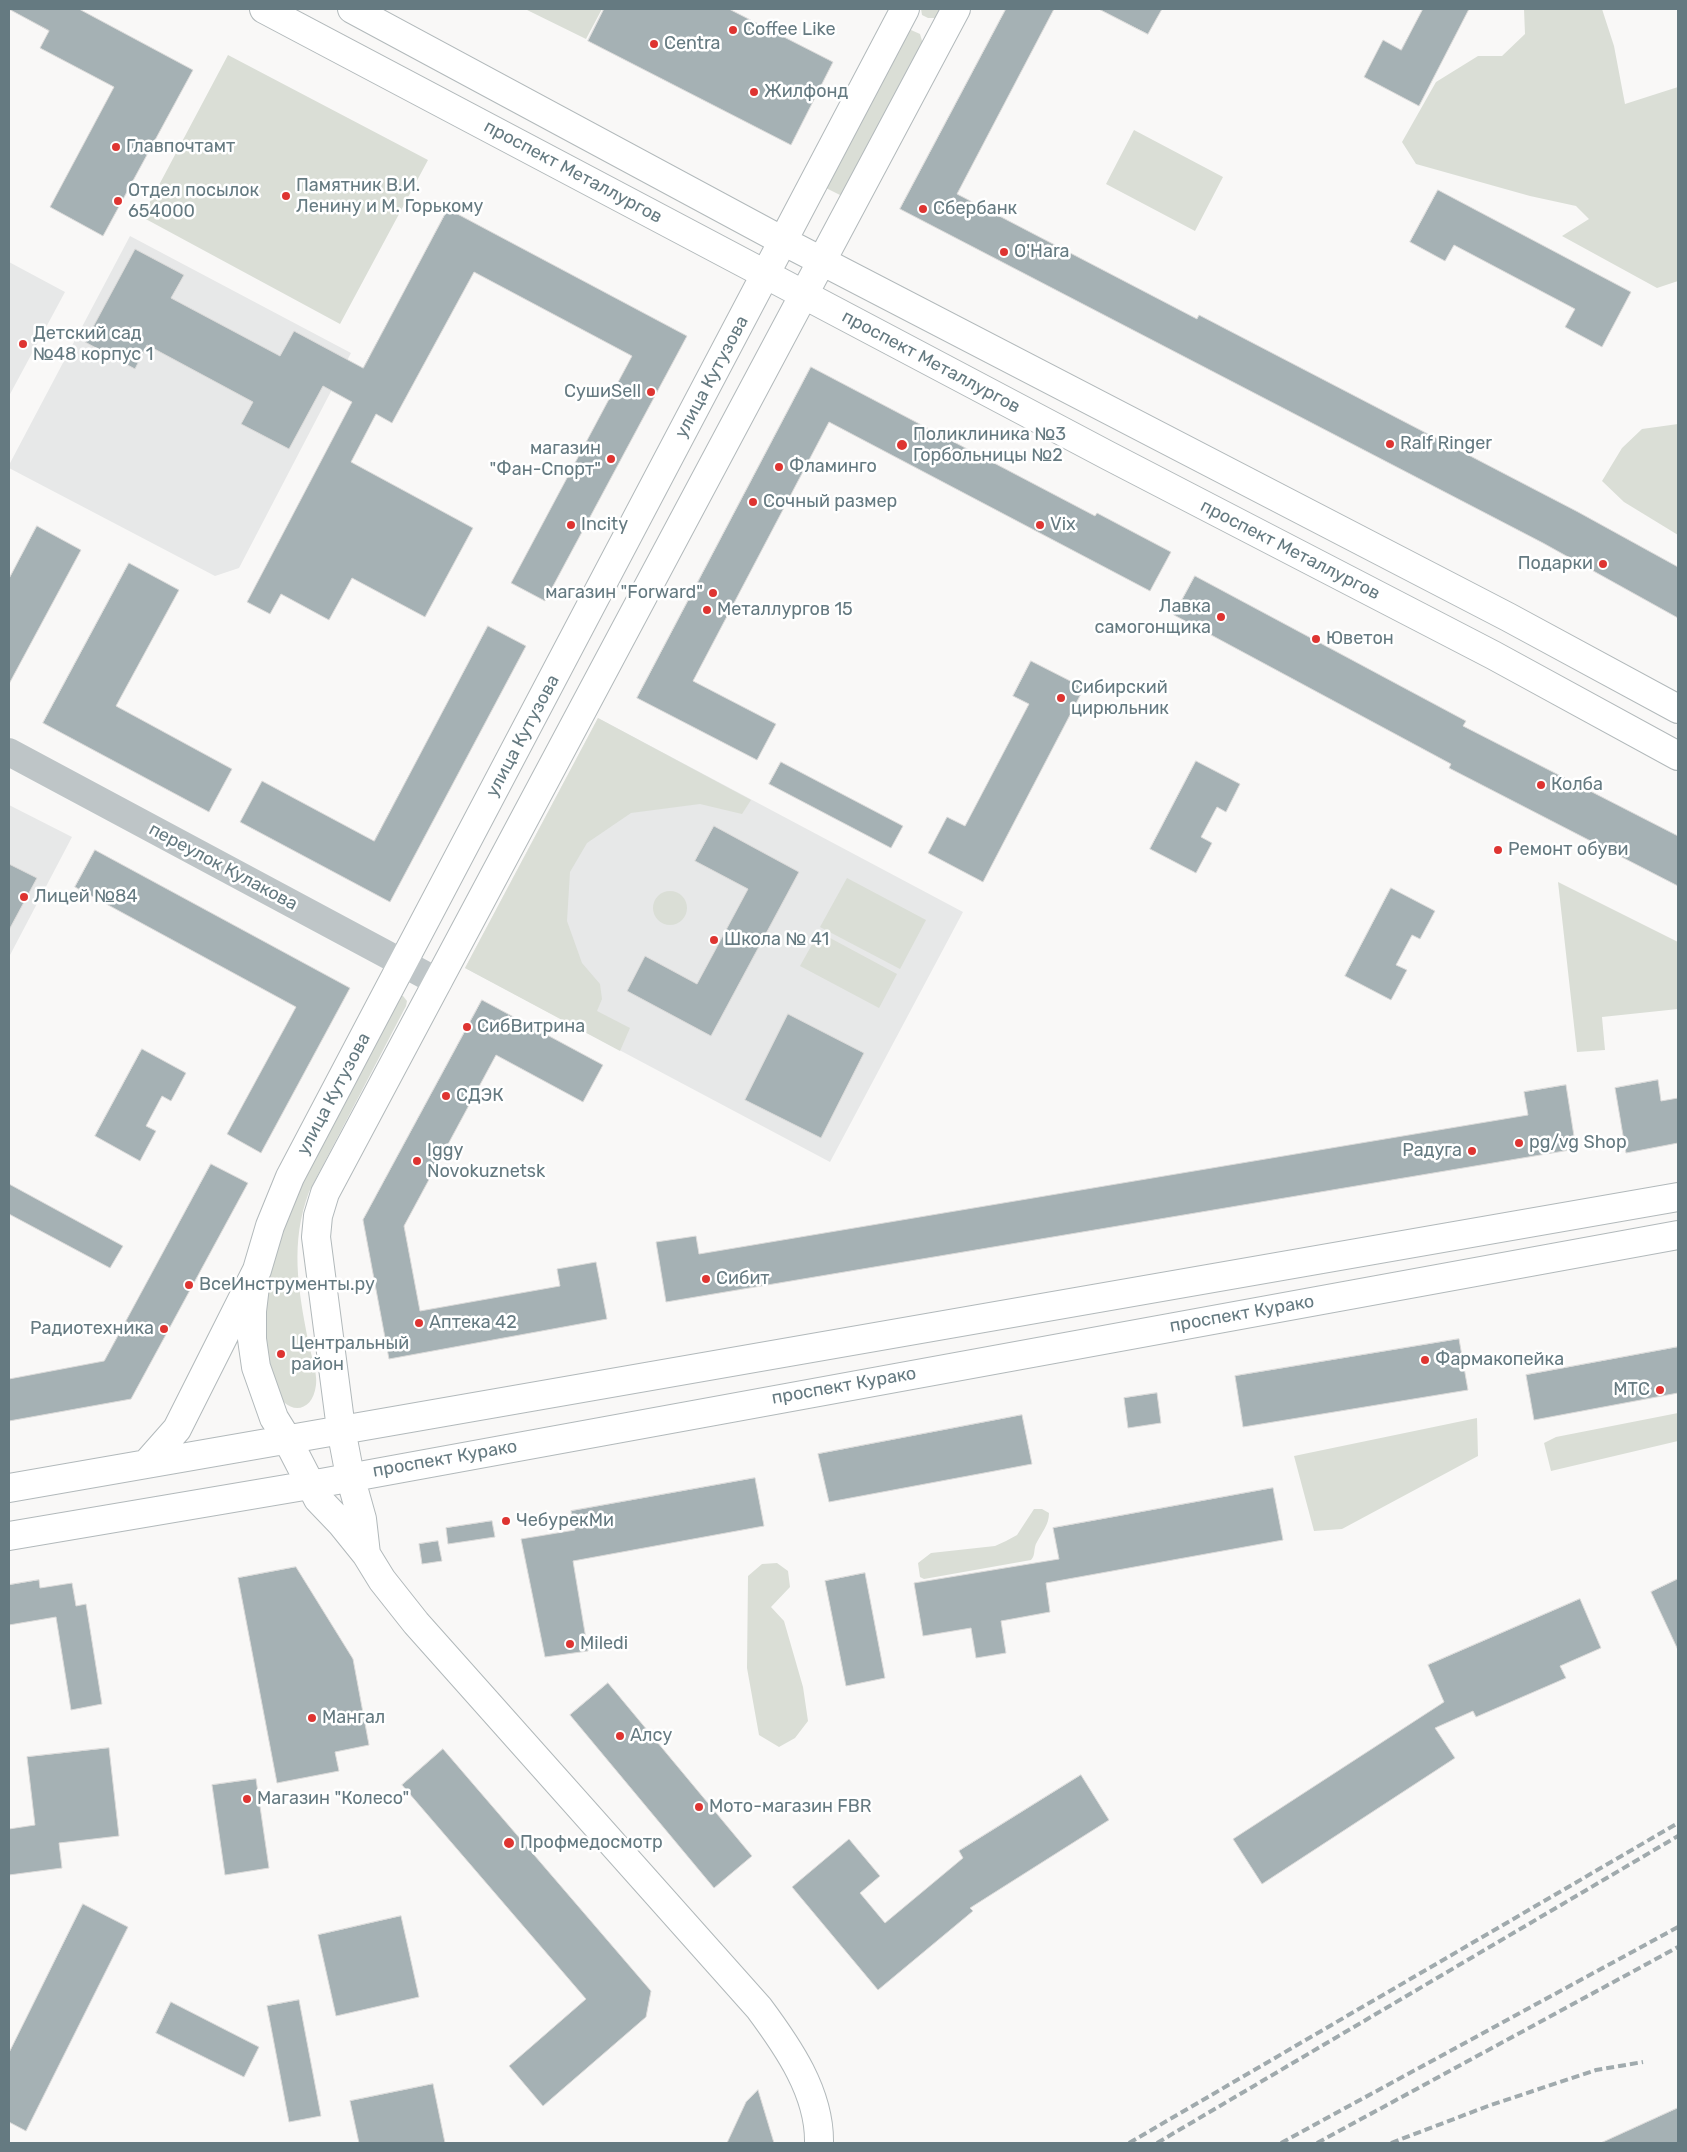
<!DOCTYPE html>
<html>
<head>
<meta charset="utf-8">
<style>
	body { margin:0 }
	#map { position:relative; width:1687px; height:2152px; overflow:hidden; background:#f9f8f7; font-family:Rubik,sans-serif }
	canvas { display:block }
	.frame { position:absolute; inset:0; border:10px solid #657a81; pointer-events:none }
</style>
</head>
<body>
<div id="map">
<canvas width="1687" height="2152"></canvas>
<div class="frame"></div>
</div>
<script>
const c = document.querySelector('canvas').getContext('2d');
c.lineJoin = 'round';
function fill(path, color) {
  c.fillStyle = color;
  c.fill(path, 'evenodd');
}
function stroke(path, color, width, dash) {
  c.strokeStyle = color;
  c.lineWidth = width;
  c.lineCap = dash ? 'butt' : 'round';
  c.setLineDash(dash || []);
  c.stroke(path);
}
function label(font, color, halo, rows, align = 'center') {
  c.font = font + ' Rubik,sans-serif';
  c.lineWidth = 5;
  c.setLineDash([]);
  c.textBaseline = 'middle';
  c.strokeStyle = halo;
  c.fillStyle = color;
  for (const [text, x, y, turn = 0] of rows) {
    c.save();
    c.translate(x, y);
    c.rotate((+turn || 0) * Math.PI / 180);
    c.textAlign = isNaN(turn) ? turn : align;
    if (halo) c.strokeText(text, 0, 0);
    c.fillText(text, 0, 0);
    c.restore();
  }
}
fill(new Path2D(`
	M 130,236 L 351,353 L 239,568 L 215,576 L 9,468 L 9,465 Z
	M 9,262 L 65,292 L 9,396 Z
	M 598,718 L 963,912 L 830,1162 L 465,968 Z
	M 9,805 L 72,837 L 9,957 Z`), '#e7e8e8');
fill(new Path2D(`
	M 525,9 L 602,9 L 586,39 Z
	M 921,9 L 942,9 L 936,18 L 928,18 L 922,15 Z
	M 1524,9 L 1602,9 L 1614,46 L 1625,104 L 1678,87 L 1678,281 L 1657,288 L 1562,236 L 1589,219 L 1576,206 L 1530,196 L 1416,164 L 1402,142 L 1436,82 L 1478,56 L 1502,56 L 1525,34 Z
	M 911,30 L 920,34 L 923,44 L 842,196 L 826,188 L 905,33 Z
	M 228,55 L 428,160 L 340,324 L 142,217 Z
	M 1134,130 L 1223,177 L 1195,231 L 1106,184 Z
	M 1678,424 L 1678,535 L 1624,502 L 1602,481 L 1622,448 L 1642,429 Z
	M 598,718 L 751,800 L 742,814 L 700,804 L 631,813 L 587,843 L 570,872 L 567,921 L 582,963 L 600,984 L 602,999 L 597,1011 L 630,1028 L 620,1051 L 465,968 Z
	M 847,878 L 926,920 L 900,969 L 820,927 Z
	M 1558,882 L 1678,942 L 1678,1009 L 1602,1017 L 1605,1050 L 1577,1052 Z
	M653 908a17 17 0 1 1 34 0a17 17 0 1 1-34 0Z
	M 819,932 L 897,974 L 879,1008 L 800,966 Z
	M 397,996 L 403,996 L 407,1001 L 406,1006 L 309,1192 C 290,1243 298,1288 308,1340 C 310,1352 318,1374 316,1385 C 312,1417 283,1414 274,1386 C 258,1338 264,1269 280,1222 C 288,1198 305,1173 317,1151 C 344,1099 370,1048 397,996 Z
	M 1678,1413 L 1678,1441 L 1551,1471 L 1544,1443 L 1556,1437 Z
	M 1477,1418 L 1478,1456 L 1342,1529 L 1314,1531 L 1294,1456 Z
	M 1034,1509 L 1042,1509 L 1049,1513 C 1049,1525 1042,1532 1037,1542 C 1033,1548 1036,1555 1031,1560 L 924,1579 L 920,1577 L 918,1563 L 931,1553 L 995,1546 L 1006,1541 L 1017,1535 Z
	M 777,1563 L 788,1571 L 790,1587 L 771,1607 L 784,1621 L 803,1687 L 808,1721 L 795,1738 L 779,1747 L 759,1735 L 747,1668 L 748,1576 L 762,1564 Z`), '#daded6');
const building = new Path2D(`
	M 9,9 L 79,9 L 193,70 L 103,236 L 50,207 L 114,87 L 40,48 L 49,31 Z
	M 604,9 L 729,9 L 833,62 L 791,145 L 588,41 Z
	M 1006,9 L 1054,9 L 957,194 L 1197,319 L 1199,315 L 1578,512 L 1678,567 L 1678,618 L 1543,543 L 900,209 Z
	M 1099,9 L 1162,9 L 1148,34 Z
	M 1423,9 L 1469,9 L 1419,106 L 1364,77 L 1383,40 L 1401,50 Z
	M 1438,190 L 1631,292 L 1602,347 L 1565,327 L 1575,309 L 1454,245 L 1445,261 L 1410,242 Z
	M 448,209 L 687,336 L 545,601 L 511,583 L 632,356 L 474,272 L 392,423 L 376,414 L 351,462 L 473,528 L 425,617 L 352,578 L 329,620 L 281,594 L 270,614 L 247,602 L 352,402 L 323,386 L 289,449 L 241,424 L 253,402 L 147,345 L 135,369 L 85,342 L 135,249 L 184,275 L 171,298 L 280,356 L 294,331 L 363,368 Z
	M 811,367 L 1095,516 L 1097,513 L 1171,552 L 1150,591 L 829,422 L 693,681 L 776,724 L 757,760 L 637,698 Z
	M 37,526 L 81,550 L 9,684 L 9,579 Z
	M 129,563 L 179,590 L 116,706 L 232,769 L 209,812 L 43,723 Z
	M 1195,576 L 1466,721 L 1463,726 L 1678,836 L 1678,886 L 1449,768 L 1451,764 L 1174,615 Z
	M 488,626 L 526,646 L 390,902 L 240,822 L 262,781 L 374,841 Z
	M 1031,661 L 1084,688 L 983,882 L 928,853 L 947,817 L 965,826 L 1029,704 L 1013,696 Z
	M 1196,761 L 1240,784 L 1226,812 L 1217,807 L 1201,837 L 1212,843 L 1196,873 L 1150,849 Z
	M 781,762 L 903,826 L 891,848 L 769,784 Z
	M 714,826 L 799,872 L 711,1036 L 627,991 L 645,956 L 697,984 L 748,889 L 695,861 Z
	M 95,850 L 350,988 L 261,1153 L 227,1134 L 296,1007 L 75,887 Z
	M 9,864 L 37,878 L 9,930 Z
	M 1391,888 L 1435,911 L 1420,939 L 1412,935 L 1396,965 L 1407,970 L 1391,1000 L 1345,976 Z
	M 482,1000 L 603,1065 L 583,1102 L 496,1055 L 404,1226 L 420,1311 L 560,1286 L 557,1269 L 596,1262 L 607,1319 L 389,1359 L 363,1220 Z
	M 788,1014 L 864,1053 L 821,1138 L 745,1100 Z
	M 142,1049 L 186,1073 L 171,1101 L 162,1096 L 146,1126 L 156,1131 L 140,1161 L 95,1136 Z
	M 1658,1080 L 1661,1101 L 1678,1098 L 1678,1143 L 1626,1153 L 1615,1088 Z
	M 1566,1085 L 1576,1149 L 666,1302 L 656,1242 L 696,1236 L 699,1254 L 1528,1115 L 1524,1092 Z
	M 211,1164 L 248,1183 L 131,1399 L 9,1421 L 9,1379 L 104,1361 Z
	M 9,1184 L 123,1246 L 110,1268 L 9,1214 Z
	M 1459,1339 L 1468,1390 L 1243,1427 L 1235,1376 Z
	M 1678,1347 L 1678,1393 L 1534,1420 L 1526,1375 Z
	M 1157,1393 L 1161,1423 L 1128,1428 L 1124,1398 Z
	M 1022,1415 L 1032,1464 L 829,1502 L 818,1454 Z
	M 755,1478 L 764,1526 L 573,1561 L 588,1651 L 545,1657 L 521,1539 L 575,1530 L 571,1511 Z
	M 1273,1488 L 1283,1540 L 1046,1583 L 1050,1612 L 1001,1621 L 1006,1653 L 976,1658 L 971,1628 L 923,1636 L 914,1583 L 1059,1559 L 1053,1528 Z
	M 492,1521 L 495,1537 L 448,1544 L 446,1528 Z
	M 438,1541 L 442,1561 L 422,1564 L 419,1544 Z
	M 296,1567 L 353,1659 L 369,1745 L 335,1752 L 339,1771 L 277,1783 L 238,1578 Z
	M 865,1573 L 885,1678 L 846,1686 L 825,1581 Z
	M 1678,1579 L 1678,1650 L 1651,1592 Z
	M 39,1580 L 40,1588 L 72,1583 L 76,1606 L 86,1604 L 102,1704 L 71,1710 L 56,1617 L 9,1625 L 9,1585 Z
	M 1580,1599 L 1601,1648 L 1560,1666 L 1566,1678 L 1476,1717 L 1473,1711 L 1435,1728 L 1455,1758 L 1262,1884 L 1233,1839 L 1444,1702 L 1428,1665 Z
	M 608,1683 L 752,1856 L 714,1888 L 570,1715 Z
	M 109,1748 L 119,1836 L 59,1843 L 62,1868 L 9,1875 L 9,1829 L 35,1825 L 27,1757 Z
	M 443,1749 L 651,1991 L 646,2017 L 543,2106 L 509,2066 L 586,1999 L 402,1785 Z
	M 1081,1775 L 1109,1820 L 970,1908 L 973,1911 L 878,1990 L 792,1887 L 849,1839 L 880,1876 L 860,1893 L 885,1923 L 963,1858 L 959,1851 Z
	M 256,1779 L 269,1868 L 225,1875 L 212,1785 Z
	M 83,1904 L 128,1927 L 26,2131 L 9,2122 L 9,2053 Z
	M 401,1916 L 419,1997 L 336,2016 L 318,1935 Z
	M 299,2000 L 321,2116 L 289,2122 L 267,2006 Z
	M 171,2002 L 259,2047 L 244,2077 L 156,2033 Z
	M 433,2084 L 445,2143 L 359,2143 L 350,2101 Z
	M 758,2090 L 774,2143 L 727,2143 L 746,2102 Z
	M 1678,2108 L 1678,2143 L 1601,2143 Z`);
fill(building, '#a5b1b4');
stroke(building, '#dbdad9', 1);
const major = new Path2D(`
	M 264,9 L 1109,456 L 1493,655 L 1678,756
	M 352,9 L 783,241 L 1508,617 L 1678,709
	M 255,1286 L 252,1311 L 252,1339 L 256,1367 L 274,1418 L 287,1439 L 318,1499 L 341,1523 L 366,1554 L 382,1580 L 416,1623 L 759,2008 C 788,2047 820,2093 819,2143
	M 147,1463 L 177,1429 L 257,1270 L 270,1226 L 290,1177 L 905,9
	M 9,1488 L 1678,1197
	M 9,1536 L 310,1485 L 1678,1235
	M 366,1554 L 362,1519 L 350,1476 L 341,1429 L 316,1237 L 318,1216 L 325,1193 L 956,9`);
stroke(major, '#b2b9bb', 30);
stroke(new Path2D(`
	M 9,752 L 438,982`), '#bec5c7', 28);
stroke(major, '#fff', 28);
stroke(new Path2D(`
	M 1129,2143 L 1678,1823
	M 1157,2143 L 1678,1836
	M 1281,2143 L 1678,1927
	M 1317,2143 L 1678,1947
	M 1391,2143 L 1488,2106 L 1596,2070 L 1643,2062`), '#a0aaad', 4, [8, 4]);
for (const [x, y, r, color] of [
	[733,30,5,"#de3431"],
	[654,44,5,"#de3431"],
	[754,92,5,"#de3431"],
	[116,147,5,"#de3431"],
	[286,196,5,"#de3431"],
	[118,201,5,"#de3431"],
	[923,209,5,"#de3431"],
	[1004,252,5,"#de3431"],
	[23,344,5,"#de3431"],
	[651,392,5,"#de3431"],
	[1390,444,5,"#de3431"],
	[902,445,6,"#de3431"],
	[611,459,5,"#de3431"],
	[779,467,5,"#de3431"],
	[753,502,5,"#de3431"],
	[571,525,5,"#de3431"],
	[1040,525,5,"#de3431"],
	[1603,564,5,"#de3431"],
	[713,593,5,"#de3431"],
	[707,610,5,"#de3431"],
	[1221,617,5,"#de3431"],
	[1316,639,5,"#de3431"],
	[1061,698,5,"#de3431"],
	[1541,785,5,"#de3431"],
	[1498,850,5,"#de3431"],
	[24,897,5,"#de3431"],
	[714,940,5,"#de3431"],
	[467,1027,5,"#de3431"],
	[446,1096,5,"#de3431"],
	[1519,1143,5,"#de3431"],
	[1472,1151,5,"#de3431"],
	[417,1161,5,"#de3431"],
	[706,1279,5,"#de3431"],
	[189,1285,5,"#de3431"],
	[419,1323,5,"#de3431"],
	[164,1329,5,"#de3431"],
	[281,1354,5,"#de3431"],
	[1425,1360,5,"#de3431"],
	[1660,1390,5,"#de3431"],
	[506,1521,5,"#de3431"],
	[570,1644,5,"#de3431"],
	[312,1718,5,"#de3431"],
	[620,1736,5,"#de3431"],
	[247,1799,5,"#de3431"],
	[699,1807,5,"#de3431"],
	[509,1843,6,"#de3431"]
]) {
  const dot = new Path2D();
  dot.arc(x, y, r, 0, 2 * Math.PI);
  c.fillStyle = color;
  c.fill(dot);
  stroke(dot, '#fff', 2);
}
label('18px', '#657a81', '#fff', [
	["Coffee Like",743,30],
	["Centra",664,44],
	["Жилфонд",764,92],
	["Главпочтамт",126,147],
	["Памятник В.И.",296,186],
	["Ленину и М. Горькому",296,207],
	["Отдел посылок",128,191],
	["654000",128,212],
	["Сбербанк",933,209],
	["O'Hara",1014,252],
	["Детский сад",33,334],
	["№48 корпус 1",33,355],
	["СушиSell",641,392,"right"],
	["Поликлиника №3",913,435],
	["Горбольницы №2",913,456],
	["Ralf Ringer",1400,444],
	["магазин",601,449,"right"],
	["\"Фан-Спорт\"",601,470,"right"],
	["Фламинго",789,467],
	["Сочный размер",763,502],
	["Incity",581,525],
	["Vix",1050,525],
	["Подарки",1593,564,"right"],
	["магазин \"Forward\"",703,593,"right"],
	["Лавка",1211,607,"right"],
	["самогонщика",1211,628,"right"],
	["Металлургов 15",717,610],
	["Юветон",1326,639],
	["Сибирский",1071,688],
	["цирюльник",1071,709],
	["Колба",1551,785],
	["Ремонт обуви",1508,850],
	["Лицей №84",34,897],
	["Школа № 41",724,940],
	["СибВитрина",477,1027],
	["СДЭК",456,1096],
	["pg/vg Shop",1529,1143],
	["Iggy",427,1151],
	["Novokuznetsk",427,1172],
	["Радуга",1462,1151,"right"],
	["Сибит",716,1279],
	["ВсеИнструменты.ру",199,1285],
	["Аптека 42",429,1323],
	["Радиотехника",154,1329,"right"],
	["Центральный",291,1344],
	["район",291,1365],
	["Фармакопейка",1435,1360],
	["МТС",1650,1390,"right"],
	["ЧебурекМи",516,1521],
	["Miledi",580,1644],
	["Мангал",322,1718],
	["Алсу",630,1736],
	["Магазин \"Колесо\"",257,1799],
	["Мото-магазин FBR",709,1807],
	["Профмедосмотр",520,1843]
], 'left');
label('18px', '#657a81', '#fff', [
	["проспект Металлургов",573,172,28],
	["проспект Металлургов",931,362,28],
	["улица Кутузова",712,377,-62],
	["проспект Металлургов",1290,550,27],
	["улица Кутузова",523,736,-62],
	["переулок Кулакова",223,867,28],
	["улица Кутузова",334,1094,-62],
	["проспект Курако",1242,1314,-10],
	["проспект Курако",844,1386,-10],
	["проспект Курако",445,1459,-10]
]);
</script>
</body>
</html>
